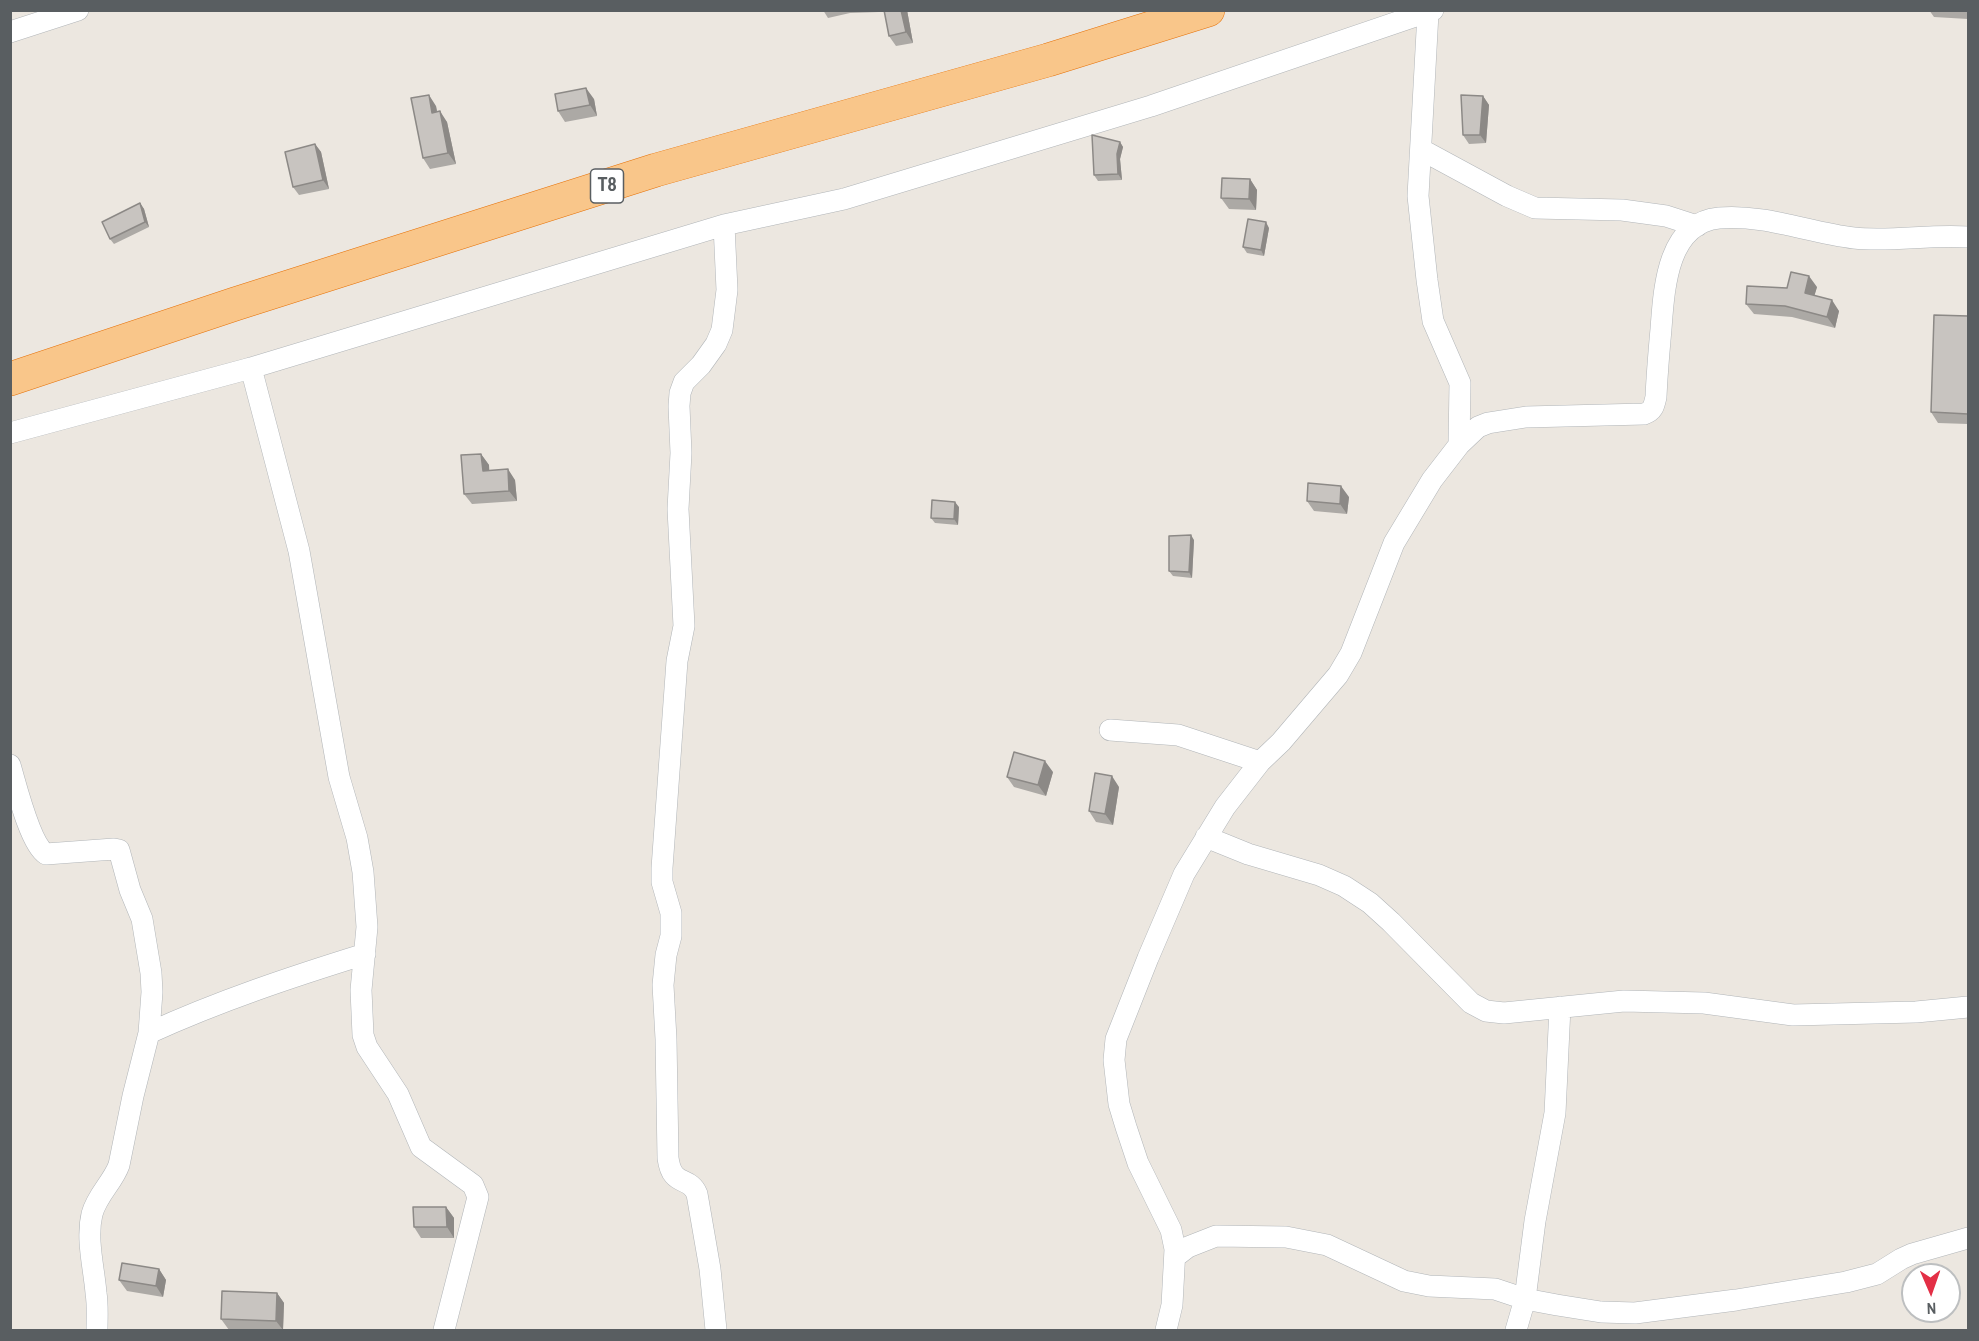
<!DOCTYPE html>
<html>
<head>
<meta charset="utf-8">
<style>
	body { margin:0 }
	#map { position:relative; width:1979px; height:1341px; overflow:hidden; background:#ece7e0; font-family:"Archivo Narrow",sans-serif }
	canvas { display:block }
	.frame { position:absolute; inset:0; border:12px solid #595e61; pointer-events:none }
	.north { position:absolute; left:1901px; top:1263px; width:60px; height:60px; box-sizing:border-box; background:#fff; border:2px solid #bdbfc0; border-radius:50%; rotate:178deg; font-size:16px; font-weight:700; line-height:24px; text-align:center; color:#595e61 }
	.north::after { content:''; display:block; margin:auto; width:21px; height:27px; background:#e32f46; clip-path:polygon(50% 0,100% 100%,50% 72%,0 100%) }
</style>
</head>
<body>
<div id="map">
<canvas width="1979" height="1341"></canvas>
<div class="frame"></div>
<div class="north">N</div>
</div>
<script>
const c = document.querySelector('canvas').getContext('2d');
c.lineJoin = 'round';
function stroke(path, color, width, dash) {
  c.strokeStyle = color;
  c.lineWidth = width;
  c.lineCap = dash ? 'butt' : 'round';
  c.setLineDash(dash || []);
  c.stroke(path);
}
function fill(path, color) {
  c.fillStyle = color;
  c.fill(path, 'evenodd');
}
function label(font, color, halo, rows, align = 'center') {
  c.font = font + ' "Archivo Narrow",sans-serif';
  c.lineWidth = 4.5;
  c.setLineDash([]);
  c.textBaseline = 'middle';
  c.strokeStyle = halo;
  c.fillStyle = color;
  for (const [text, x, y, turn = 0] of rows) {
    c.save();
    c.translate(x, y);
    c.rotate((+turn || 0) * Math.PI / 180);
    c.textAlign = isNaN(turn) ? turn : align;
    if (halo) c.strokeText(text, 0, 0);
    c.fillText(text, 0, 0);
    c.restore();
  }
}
const street = new Path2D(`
	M 1428,13 L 1418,196 L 1427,280 L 1433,321 L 1460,383 L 1459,445
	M 10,32 L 78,10
	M 1422,150 L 1507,196 L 1535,208 L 1622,210 L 1666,216 L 1697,226
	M 251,368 L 299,551 L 339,777 L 357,838 L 363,872 L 367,927 L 361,990 L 363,1035 L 367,1047 L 398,1094 L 421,1147 L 473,1185 L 478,1197 L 444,1330
	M 10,433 L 251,368 L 724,225 L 844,199 L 1151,106 L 1433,10
	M 1110,730 L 1178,735 L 1260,762
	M 10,765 C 16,785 30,844 46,854 L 114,849 L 119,850 L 130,890 L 142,919 L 151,973 L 152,992 L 149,1033 L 133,1096 L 119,1165 C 113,1182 97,1195 92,1214 C 86,1239 94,1268 96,1293 C 98,1305 97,1318 97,1330
	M 1206,837 L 1248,854 L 1319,875 L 1344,886 L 1370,903 L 1391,922 L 1471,1003 L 1486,1011 L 1504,1013 L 1624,1001 L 1704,1003 L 1793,1015 L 1916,1012 L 1968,1007
	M 149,1033 C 219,1001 291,977 365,954
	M 1175,1257 L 1188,1247 L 1216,1236 L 1286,1237 L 1327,1245 L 1404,1281 L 1429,1286 L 1495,1289 L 1525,1299 L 1557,1305 L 1601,1312 L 1635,1313 L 1736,1300 L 1846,1282 L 1877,1274 L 1901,1259 L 1912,1254 L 1968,1238
	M 716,1330 L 710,1269 L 697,1194 C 689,1175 672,1188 668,1158 L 666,1039 L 663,985 L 666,955 L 671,936 L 671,913 L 662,882 L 662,868 L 677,661 L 684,626 L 678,509 L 681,453 L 679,406 L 680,393 L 684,382 L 701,365 L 716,344 L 722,330 L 727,290 L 724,225
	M 1166,1330 L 1172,1305 L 1175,1249 L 1171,1230 L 1138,1163 L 1126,1127 L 1119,1104 L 1114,1060 L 1116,1039 L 1148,958 L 1184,874 L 1225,807 L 1260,762 L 1281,742 L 1338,675 L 1351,653 L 1394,543 L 1432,480 L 1459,445 L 1478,427 L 1488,423 L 1526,417 L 1644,414 C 1653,411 1654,406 1656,397 C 1657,374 1659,351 1661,329 C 1664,289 1667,223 1719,218 C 1765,214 1810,233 1854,238 C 1892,242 1931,234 1968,237
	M 1516,1330 L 1525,1299 L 1535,1221 L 1555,1113 L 1560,1007`);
const highway = new Path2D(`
	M 10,379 L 235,304 L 656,170 L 1048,60 L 1208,10`);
stroke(street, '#b1b5b8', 22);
stroke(highway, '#e57107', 34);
stroke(street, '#fff', 21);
stroke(highway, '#f9c68a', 33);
fill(new Path2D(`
	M 823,10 L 879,10 L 879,12 L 850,13 L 828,18 Z
	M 907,10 L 913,43 L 896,46 L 889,36 Z
	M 1929,10 L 1968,10 L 1968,19 L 1934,17 Z
	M 1483,96 L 1489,105 L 1486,143 L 1469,144 L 1463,135 Z
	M 594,99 L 597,116 L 565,122 L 558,111 Z
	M 436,106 L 437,112 L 447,122 L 456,164 L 430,169 L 423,158 Z
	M 1120,142 L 1123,147 L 1120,159 L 1122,180 L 1098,181 L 1094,175 Z
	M 315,144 L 321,152 L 329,189 L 299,195 L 293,187 Z
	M 1250,179 L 1257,190 L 1256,210 L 1229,209 L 1221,198 Z
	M 140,203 L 144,209 L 149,227 L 114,244 L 110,239 Z
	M 1269,228 L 1264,256 L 1247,253 L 1243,247 Z
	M 1817,287 L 1814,296 L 1839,311 L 1835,328 L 1792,317 L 1754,314 L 1746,304 L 1787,288 Z
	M 1968,316 L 1968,424 L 1938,423 L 1931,412 Z
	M 481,454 L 489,465 L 489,470 L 515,480 L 517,501 L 472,504 L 464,494 Z
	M 1349,497 L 1347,514 L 1314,511 L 1307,501 Z
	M 959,507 L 958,525 L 935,523 L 931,518 Z
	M 1194,540 L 1192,578 L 1173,576 L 1169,571 Z
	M 1053,772 L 1046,796 L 1014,787 L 1007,777 Z
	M 1119,787 L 1113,825 L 1096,822 L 1089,811 Z
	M 446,1207 L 454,1218 L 454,1238 L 421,1238 L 414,1227 Z
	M 159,1269 L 166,1280 L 163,1297 L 127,1291 L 119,1280 Z
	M 277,1293 L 284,1303 L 283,1330 L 229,1330 L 221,1319 Z`), '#aca9a5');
fill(new Path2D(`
	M 901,10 L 907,10 L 913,43 L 906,32 Z
	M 586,88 L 594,99 L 597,116 L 590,105 Z
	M 429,95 L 436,106 L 439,123 L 432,113 Z
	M 1483,96 L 1489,105 L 1486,143 L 1480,135 Z
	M 440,111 L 447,122 L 456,164 L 448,153 Z
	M 1120,142 L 1123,147 L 1120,159 L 1122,180 L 1118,174 L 1117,154 Z
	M 315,144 L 321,152 L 329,189 L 323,180 Z
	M 1250,179 L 1257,190 L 1256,210 L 1249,199 Z
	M 140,203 L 144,209 L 149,227 L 145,222 Z
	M 1266,222 L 1269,228 L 1264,256 L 1261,250 Z
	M 1809,276 L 1817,287 L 1812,304 L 1805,293 Z
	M 1832,300 L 1839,311 L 1835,328 L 1827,317 Z
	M 481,454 L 489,465 L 490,482 L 483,471 Z
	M 508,469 L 515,480 L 517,501 L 509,491 Z
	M 1341,486 L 1349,497 L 1347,514 L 1340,504 Z
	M 955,502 L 959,507 L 958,525 L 954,519 Z
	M 1191,535 L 1194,540 L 1192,578 L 1189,572 Z
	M 1045,761 L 1053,772 L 1046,796 L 1038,785 Z
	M 1112,776 L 1119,787 L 1113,825 L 1105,814 Z
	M 446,1207 L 454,1218 L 454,1238 L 447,1227 Z
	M 159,1269 L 166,1280 L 163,1297 L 156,1286 Z
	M 277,1293 L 284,1303 L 283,1330 L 276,1321 Z`), '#8c8986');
const building = new Path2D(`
	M 884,10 L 901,10 L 906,32 L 889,36 Z
	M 586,88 L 590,105 L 558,111 L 555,94 Z
	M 429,95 L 432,113 L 440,111 L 448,153 L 423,158 L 411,98 Z
	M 1461,95 L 1483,96 L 1480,135 L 1463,135 Z
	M 1092,135 L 1120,142 L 1117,154 L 1118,174 L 1094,175 Z
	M 315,144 L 323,180 L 293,187 L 285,152 Z
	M 1222,178 L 1250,179 L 1249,199 L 1221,198 Z
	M 140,203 L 145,222 L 110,239 L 102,222 Z
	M 1248,219 L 1266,222 L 1261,250 L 1243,247 Z
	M 1791,272 L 1809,276 L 1805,293 L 1832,300 L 1827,317 L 1785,306 L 1746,304 L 1747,286 L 1787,288 Z
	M 1934,315 L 1968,316 L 1968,414 L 1931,412 Z
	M 481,454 L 483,471 L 508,469 L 509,491 L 464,494 L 461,455 Z
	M 1308,483 L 1341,486 L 1340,504 L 1307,501 Z
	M 932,500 L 955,502 L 954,519 L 931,518 Z
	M 1191,535 L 1189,572 L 1169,571 L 1169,536 Z
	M 1014,752 L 1045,761 L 1038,785 L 1007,777 Z
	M 1095,773 L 1112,776 L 1105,814 L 1089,811 Z
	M 413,1207 L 446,1207 L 447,1227 L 414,1227 Z
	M 122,1263 L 159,1269 L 156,1286 L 119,1280 Z
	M 222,1291 L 277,1293 L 276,1321 L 221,1319 Z`);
fill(building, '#c8c4c0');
stroke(building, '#8c8986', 1.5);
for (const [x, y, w] of [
	[607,186,33]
]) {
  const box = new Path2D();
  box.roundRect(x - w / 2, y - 17, w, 34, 4.5);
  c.fillStyle = '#fff';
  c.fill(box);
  stroke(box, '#595e61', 1.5);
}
label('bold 20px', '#595e61', null, [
	["T8",607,186]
]);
</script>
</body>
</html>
